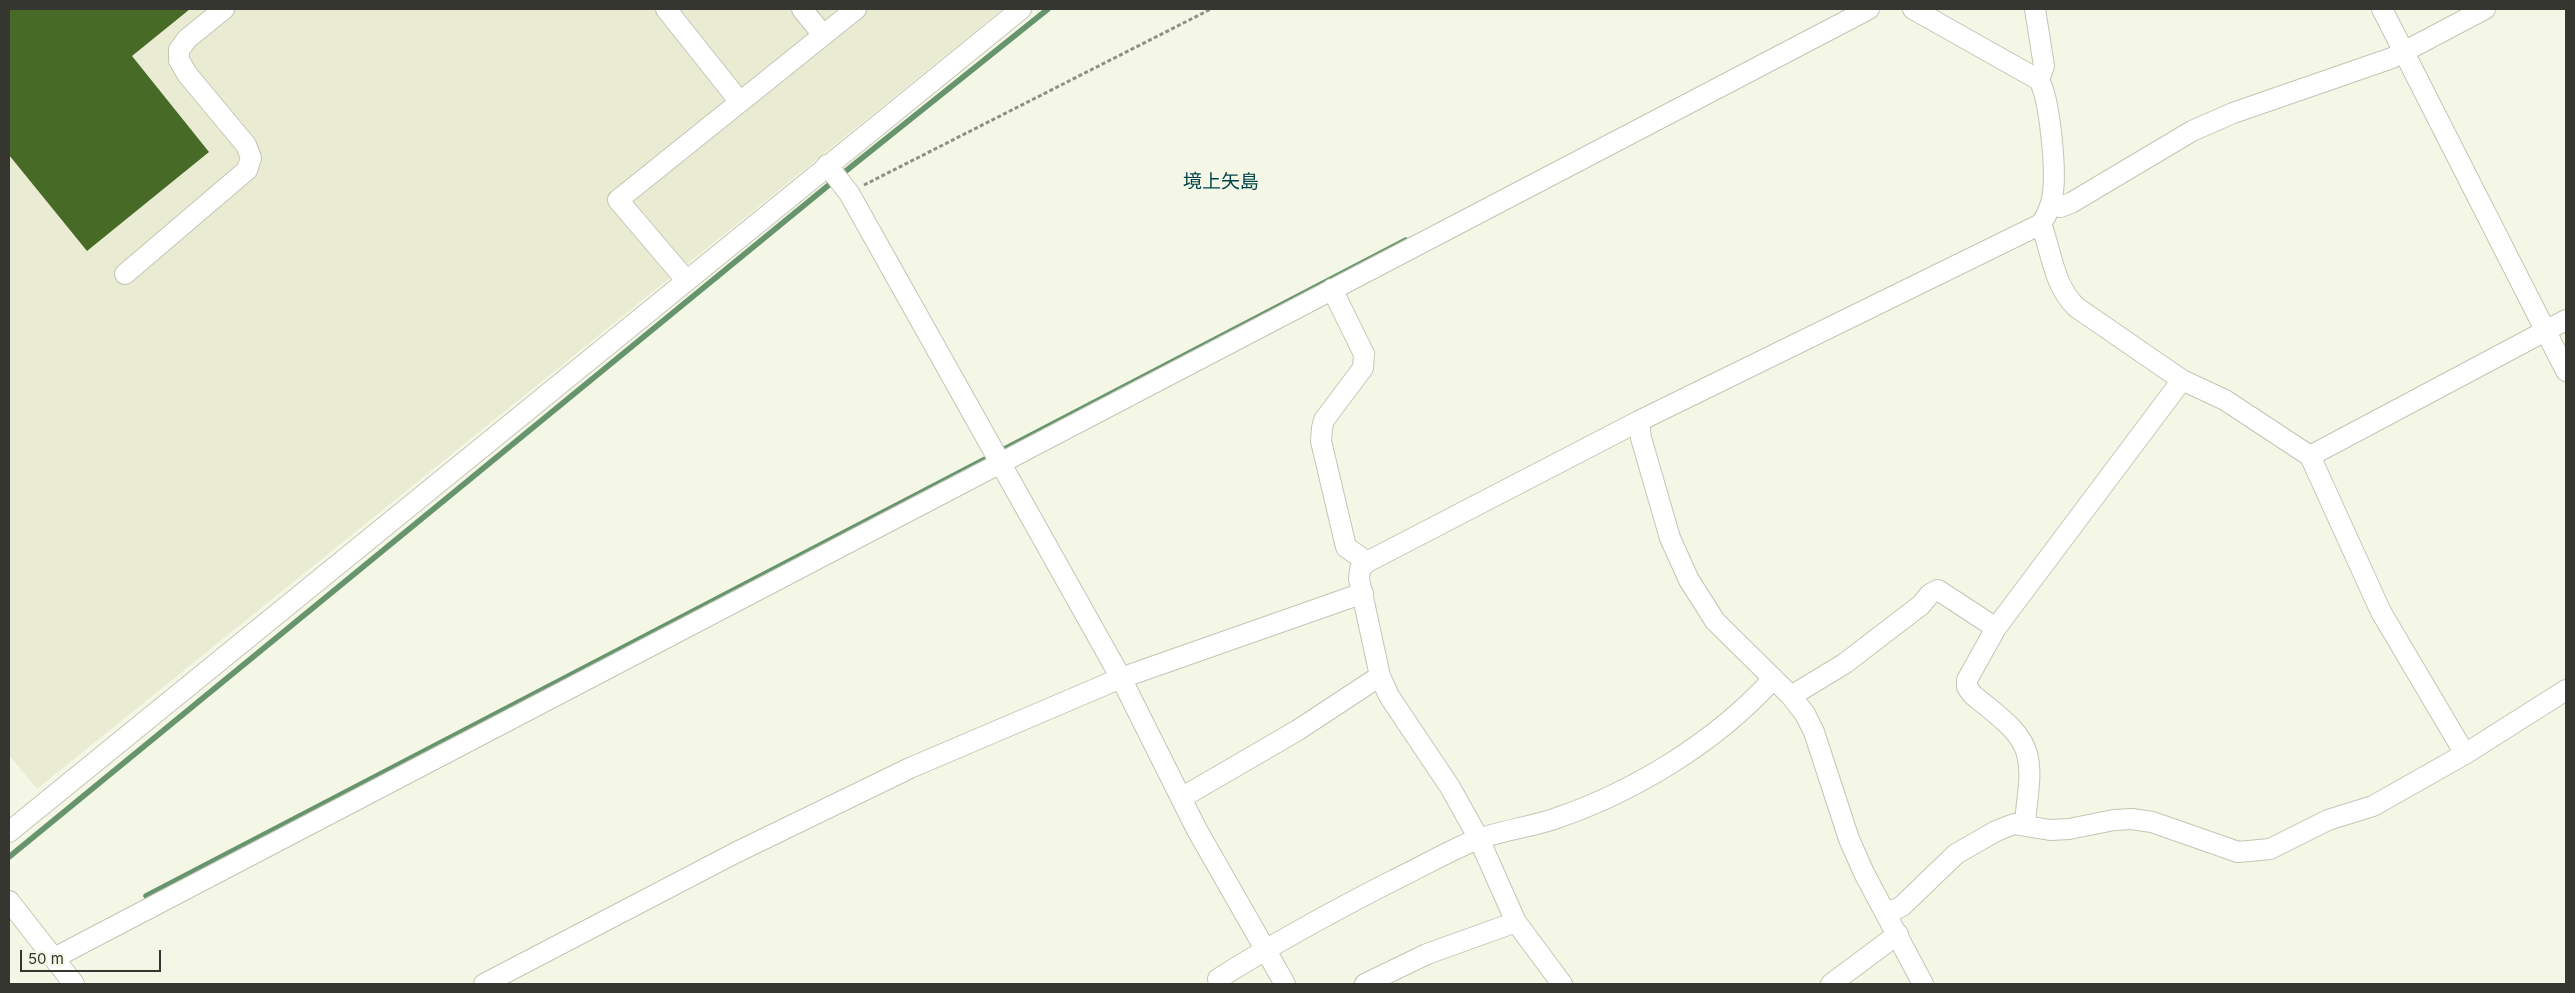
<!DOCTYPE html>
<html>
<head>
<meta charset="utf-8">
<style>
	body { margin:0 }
	#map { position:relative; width:2575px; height:993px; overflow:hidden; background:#f4f7e5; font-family:Inter,sans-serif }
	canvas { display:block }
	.frame { position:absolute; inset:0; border:10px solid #35362f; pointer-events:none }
	.scale { position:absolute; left:20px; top:950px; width:141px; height:22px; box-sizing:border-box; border:2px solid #35362f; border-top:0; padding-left:6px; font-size:15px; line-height:18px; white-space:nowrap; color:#35362f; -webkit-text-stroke:4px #f4f7e5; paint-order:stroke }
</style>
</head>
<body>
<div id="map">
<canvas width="2575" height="993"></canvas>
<div class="frame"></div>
<div class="scale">50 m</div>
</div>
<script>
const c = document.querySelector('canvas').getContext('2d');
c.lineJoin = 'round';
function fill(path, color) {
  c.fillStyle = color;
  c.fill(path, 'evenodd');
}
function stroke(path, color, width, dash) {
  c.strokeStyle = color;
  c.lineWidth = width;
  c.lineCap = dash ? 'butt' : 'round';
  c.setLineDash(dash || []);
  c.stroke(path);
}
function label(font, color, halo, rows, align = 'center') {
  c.font = font + ' Inter,"Noto Sans JP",sans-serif';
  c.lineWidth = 5;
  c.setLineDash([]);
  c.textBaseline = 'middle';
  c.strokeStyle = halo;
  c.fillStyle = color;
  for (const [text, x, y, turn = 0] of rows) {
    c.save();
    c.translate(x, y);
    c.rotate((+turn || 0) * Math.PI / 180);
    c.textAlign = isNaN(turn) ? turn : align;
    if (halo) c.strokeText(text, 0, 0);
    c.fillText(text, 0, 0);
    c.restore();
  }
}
fill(new Path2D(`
	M 9,9 L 1003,9 L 37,789 L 9,755 Z`), '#e9ecd3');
stroke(new Path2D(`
	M 9,857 L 852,166 L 1048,9
	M 146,896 L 1406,240`), '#65946d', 5.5);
fill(new Path2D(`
	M 9,9 L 190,9 L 132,56 L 209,152 L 87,251 L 9,155 Z`), '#486a27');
const minor = new Path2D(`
	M 666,9 L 740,102
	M 802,9 L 823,35
	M 2035,9 L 2044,66 L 2039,80
	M 2382,9 L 2566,371
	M 827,165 L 849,193 L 1121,678 L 1197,830 L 1285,984
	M 2051,205 L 2060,207 L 2071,203 L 2192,131 L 2233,113 L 2392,58 L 2485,9
	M 2041,224 C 2052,253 2053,284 2076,307 L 2182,380 L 2225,400 L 2310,456 L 2566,320
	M 125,274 L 247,170 L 251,158 L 246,145 L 187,74 L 179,60 L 179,50 L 187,39 L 224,9
	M 686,280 L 618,200 L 856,9
	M 1332,289 L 1364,354 L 1363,368 L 1324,420 L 1322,428 L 1321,441 L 1346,547 L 1367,562
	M 1639,421 L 1641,438 L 1670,538 L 1689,580 L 1715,621 L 1791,696 L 1805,714 L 1814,732 L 1849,839 L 1864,873 L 1923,984
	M 2310,456 L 2381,612 L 2465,754
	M 1791,696 L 1844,664 L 1921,605 L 1930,594 L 1938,590 L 1996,628
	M 1181,798 L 1298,730 L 1380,676
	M 2025,824 C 2026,802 2033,776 2027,754 C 2021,729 1990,710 1972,694 L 1967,687 L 1967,680 L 1996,628 L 2182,380
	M 9,832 L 1021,9
	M 9,901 L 74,984
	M 1886,914 L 1902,906 L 1956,854 L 1996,831 L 2014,824 L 2050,830 L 2069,829 L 2114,820 L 2132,819 L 2152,822 L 2238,852 L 2270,849 L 2328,820 L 2373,806 L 2465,754 L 2566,690
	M 54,958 L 1869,9
	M 1218,979 C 1276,942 1335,910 1396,879 C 1421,867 1445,853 1471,842 C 1497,831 1527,828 1554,819 C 1634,792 1716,742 1773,679
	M 484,984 L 735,853 L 910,768 L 1121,678 L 1363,593
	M 1365,984 L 1427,954 L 1516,922
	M 1562,984 L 1516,922 L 1479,839 L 1450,787 L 1389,696 L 1380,676 L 1359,579 L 1360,569 L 1367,562 L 1639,421 L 2041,224 C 2047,215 2052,204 2053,192 C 2056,169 2050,99 2039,80 L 1913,9
	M 1831,984 L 1898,934`);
stroke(minor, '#c3c6b5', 22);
stroke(new Path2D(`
	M 864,185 L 1211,9`), '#8e9084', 3, [4, 2.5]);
stroke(minor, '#fff', 20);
label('19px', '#01444b', '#f4f7e5', [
	["境上矢島",1221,182]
]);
</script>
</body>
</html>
